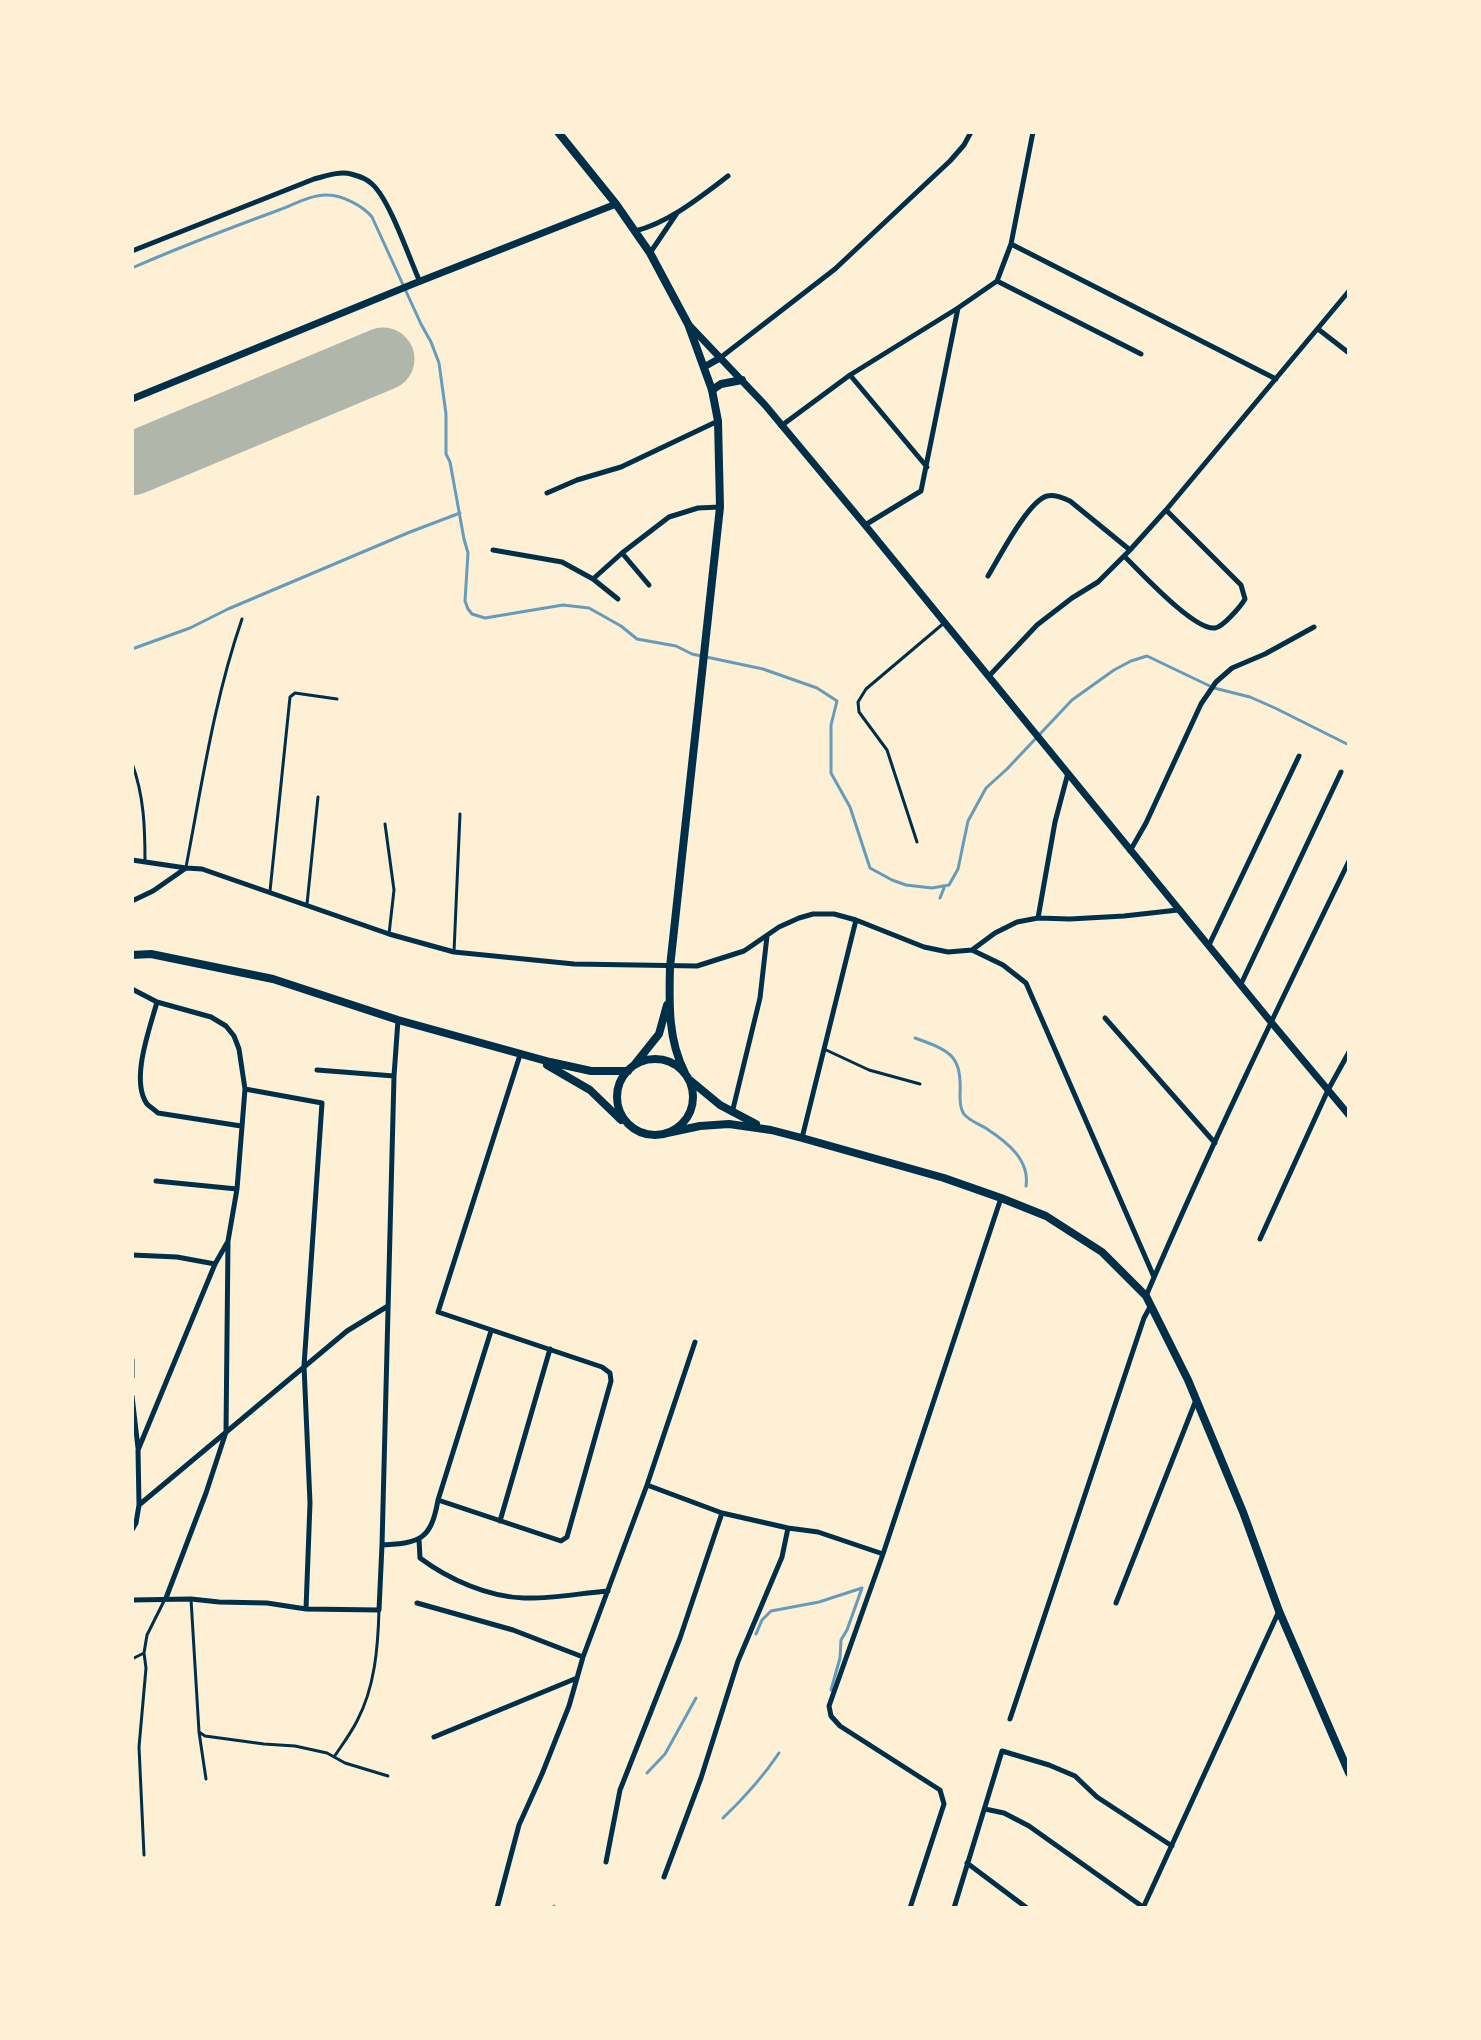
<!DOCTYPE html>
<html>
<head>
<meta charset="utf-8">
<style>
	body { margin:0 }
	#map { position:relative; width:1481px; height:2040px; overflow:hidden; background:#fdf0d5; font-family:Commissioner,sans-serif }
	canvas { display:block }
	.frame { position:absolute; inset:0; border:134px solid #fdf0d5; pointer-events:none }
</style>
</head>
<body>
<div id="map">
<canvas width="1481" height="2040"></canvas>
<div class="frame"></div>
</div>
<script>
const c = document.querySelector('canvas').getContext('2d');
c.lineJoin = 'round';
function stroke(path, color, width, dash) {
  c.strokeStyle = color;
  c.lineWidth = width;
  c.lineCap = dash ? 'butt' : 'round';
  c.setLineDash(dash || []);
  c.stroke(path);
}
stroke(new Path2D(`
	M 132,268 C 180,247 230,228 279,210 C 293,205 312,194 328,195 C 342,195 363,206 372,217 L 421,324 L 431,342 L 439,363 L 446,414 L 446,454 L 450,462 L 464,539 L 468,553 L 465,601 L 468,609 L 472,614 L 485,618 L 563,605 L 589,608 L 621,626 L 637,639 L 676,646 L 692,654 L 763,669 L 817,688 L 837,701 L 831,725 L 831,773 L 850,807 L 870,868 L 892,880 L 906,885 L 932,888 L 949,885 L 958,869 L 968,821 L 986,788 L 1007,769 L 1072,700 L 1114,670 L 1131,661 L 1147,656 L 1214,688 L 1250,697 L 1275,708 L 1349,745
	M 132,649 L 190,628 L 228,609 L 410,532 L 460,513
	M 940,898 L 944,888
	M 915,1038 C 951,1051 962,1055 960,1096 C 960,1102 960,1109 964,1114 C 969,1121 980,1124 987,1129 C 1007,1142 1030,1160 1026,1186
	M 756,1634 L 762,1620 L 771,1611 L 819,1602 L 862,1588
	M 831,1690 L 840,1658 L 841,1640 L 847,1630 L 862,1588
	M 647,1773 L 665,1754 L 696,1698
	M 723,1818 C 744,1798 763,1777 779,1753
	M 553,1908 L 554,1906`), '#669bbc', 3);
stroke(new Path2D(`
	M 132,464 L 383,359`), '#b1b6ab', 63);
stroke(new Path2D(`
	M 132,763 C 144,796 145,827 145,862
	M 385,824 L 394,890 L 389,934
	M 917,842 L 887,750 L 859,712 L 858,702 L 866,689 L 944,623
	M 186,867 C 202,784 214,700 242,619
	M 270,891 L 290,697 L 295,693 L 337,699
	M 307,904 L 318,797
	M 454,952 L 460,814
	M 824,1049 L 869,1070 L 920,1084
	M 191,1599 L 199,1732 L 206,1779
	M 132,1659 L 144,1653
	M 199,1732 L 205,1736 L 264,1744 L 295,1746 L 327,1753 L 345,1763 L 388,1776
	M 334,1757 C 342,1745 351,1733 357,1721 C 375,1687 378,1647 379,1610
	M 144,1855 L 139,1747 L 146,1668 L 144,1653 L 147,1635 L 164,1601`), '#003049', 3);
stroke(new Path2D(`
	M 635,231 C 670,222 700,197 728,176
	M 1011,244 L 1276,379
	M 132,251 L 314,179 C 326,176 339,171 351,174 C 359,176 367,179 372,184 C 390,200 409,258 420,282
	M 650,253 L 677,213
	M 997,281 L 1141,354
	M 1318,329 L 1349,353
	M 720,358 L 835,269 L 950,161 L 964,145 L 971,132
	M 850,375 L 927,467
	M 781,426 L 850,375 L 958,308 L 997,281 L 1011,244 L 1033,132
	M 547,493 L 577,480 L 621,467 L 718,421
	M 865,525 L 921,491 L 958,308
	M 493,550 L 562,562 L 593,579 L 618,599
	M 622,553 L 649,585
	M 1124,556 C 1140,571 1194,631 1215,628 C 1223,627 1241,606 1245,599 L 1241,585 L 1166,510
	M 988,576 C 999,558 1028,501 1047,496 C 1055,494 1063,498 1070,501 L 1130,550
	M 593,579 L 622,553 L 669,517 L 698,508 L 720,507
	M 989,676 L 1037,625 L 1072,598 L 1098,582 L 1130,550 L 1166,510 L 1349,291
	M 1130,851 L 1146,823 L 1201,704 L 1216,682 L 1232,668 L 1265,654 L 1314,627
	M 132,860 L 186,868 L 202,869 L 389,934 L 454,952 L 574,964 L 697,966 L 744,951 L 779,927 L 799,918 L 813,914 L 834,914 L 856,920 L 924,947 L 948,952 L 972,950 L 995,933 L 1017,922 L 1038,918 L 1070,919 L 1124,916 L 1178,910
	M 132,901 L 153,891 L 186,868
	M 1038,918 L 1055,822 L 1068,773
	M 1209,945 L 1299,756
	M 972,950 L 1003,965 L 1026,983 L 1154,1277
	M 1241,984 L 1341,772
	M 132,989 L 157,1002 L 211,1017 L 226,1026 L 234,1036 L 239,1049 L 245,1089 L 237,1189 L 228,1241 L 226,1432 L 206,1493 L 166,1598
	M 157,1002 C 150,1028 130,1080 147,1104 C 150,1107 155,1110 158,1113 L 241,1126
	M 1105,1018 L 1215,1143
	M 317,1070 L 394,1076
	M 245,1089 L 322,1103 L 304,1366 L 310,1503 L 306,1609
	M 732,1113 L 760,998 L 767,936
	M 802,1138 L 856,920
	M 156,1181 L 237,1189
	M 1260,1239 L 1328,1090 L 1349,1052
	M 132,1255 L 177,1257 L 215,1264
	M 1146,1296 C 1209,1149 1279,1005 1349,861
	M 132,1360 L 132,1377
	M 132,1396 L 138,1448
	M 647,1485 L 722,1513 L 788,1528 L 818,1532 L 883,1554
	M 438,1500 L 561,1541 L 567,1537 L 611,1381 L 610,1373 L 602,1367 L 438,1312 L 520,1055
	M 139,1505 L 347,1331 L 388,1306
	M 500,1521 L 550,1349
	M 132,1530 L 136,1523 L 139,1505 L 138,1450 L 215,1264 L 227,1243
	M 419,1539 L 420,1558 C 448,1579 488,1597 524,1598 C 552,1599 581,1593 608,1591
	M 382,1545 C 420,1543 431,1540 438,1500 L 491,1331
	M 132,1600 L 191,1599 L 219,1602 L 267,1603 L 306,1609 L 379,1610 L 382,1545 L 394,1076 L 398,1020
	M 417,1603 L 513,1630 L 583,1657
	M 1116,1603 L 1196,1400
	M 1010,1719 L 1144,1318 L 1150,1307
	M 434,1737 L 577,1678
	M 985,1809 L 1004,1813 L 1029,1826 L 1143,1907
	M 606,1862 L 620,1790 L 680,1638 L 722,1513
	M 967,1863 L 1027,1908
	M 664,1877 L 701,1778 L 738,1661 L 782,1557 L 788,1528
	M 497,1908 L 519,1825 L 542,1774 L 569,1706 L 583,1657 L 647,1485 L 695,1342
	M 910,1908 L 944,1804 L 940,1790 L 840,1726 L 831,1716 L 829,1706 L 883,1554 L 1001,1198
	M 954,1908 L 1002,1751 L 1049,1765 L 1075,1776 L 1097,1797 L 1172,1846
	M 1143,1908 L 1279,1611`), '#003049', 5);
stroke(new Path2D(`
	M 689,325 L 765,405 L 865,525 L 1271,1022 L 1349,1115
	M 704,367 L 720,358
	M 132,399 L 413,284 L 616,204`), '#003049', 7);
stroke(new Path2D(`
	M 558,132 L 616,204 L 650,253 L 688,324 L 712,390 L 718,421 L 720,507 L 670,967 C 669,1004 668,1040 685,1073
	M 132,955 L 151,954 L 273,979 L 398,1020 L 550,1062 L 591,1071 L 628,1071
	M617 1097a38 38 0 1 1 76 0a38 38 0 1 1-76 0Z
	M 635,1064 L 659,1034 L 667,1005
	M 547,1065 L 590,1090 L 621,1120
	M 691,1081 L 720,1105 L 756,1124
	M 667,1133 L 700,1126 L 729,1124 L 771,1130 L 802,1138 L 944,1178 L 1001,1198 L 1046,1216 L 1102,1252 L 1146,1296 L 1188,1380 L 1243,1512 L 1279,1611 L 1349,1773`), '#003049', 8);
stroke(new Path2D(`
	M 712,390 L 721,384 L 742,380`), '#003049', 8);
</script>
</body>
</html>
